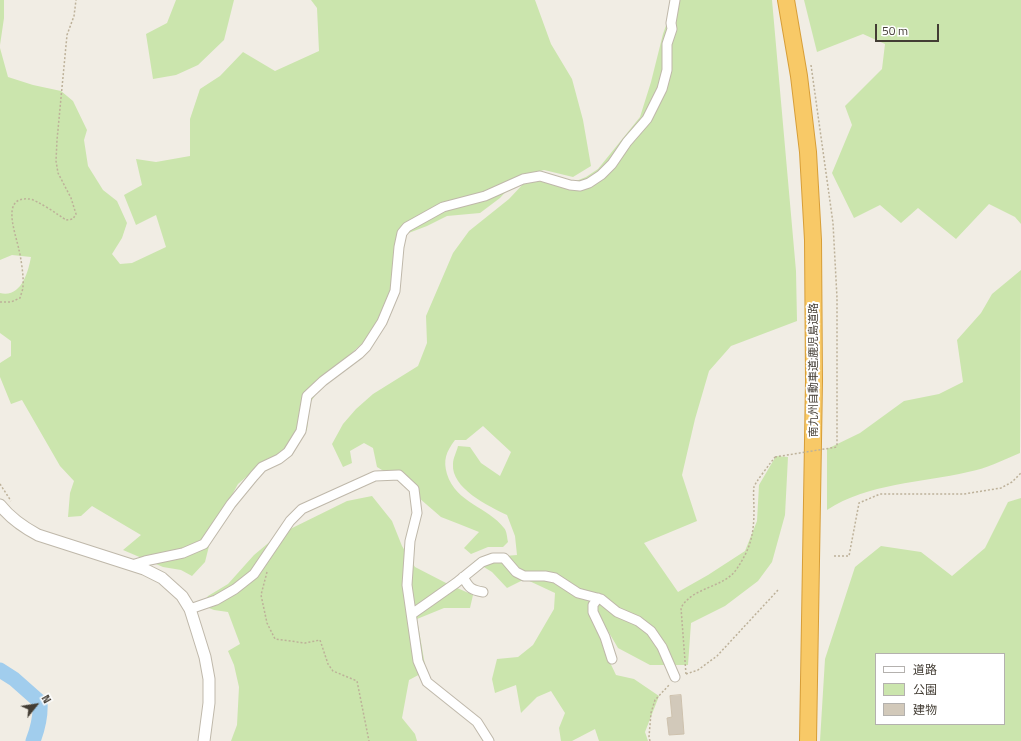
<!DOCTYPE html>
<html>
<head>
<meta charset="utf-8">
<style>
	body { margin:0 }
	#map { position:relative; width:1021px; height:741px; overflow:hidden; background:#f1ede4; font-family:"Titillium Web","Noto Sans JP",sans-serif }
	canvas { display:block }
	.legend { position:absolute; left:875px; top:653px; width:130px; height:72px; box-sizing:border-box; background:#fff; border:1px solid #b4b1ae; margin:0; padding:5px 7px; list-style:none; font-size:12px; color:#433d34 }
	.legend li { display:flex; align-items:center; gap:8px; height:20px }
	.legend b { width:20px; border:1px solid #b4b1ae }
	.north { position:absolute; left:16px; top:685px; width:40px; height:40px; -webkit-text-stroke:3px #fff; paint-order:stroke; rotate:60deg; font-size:11px; font-weight:700; line-height:16px; text-align:center; color:#433d34 }
	.north::after { content:''; display:block; margin:auto; width:14px; height:18px; background:#433d34; clip-path:polygon(50% 0,100% 100%,50% 72%,0 100%) }
	.scale { position:absolute; left:875px; top:24px; width:64px; height:18px; box-sizing:border-box; border:2px solid #433d34; border-top:0; padding-left:5px; font-size:12px; line-height:14px; white-space:nowrap; color:#433d34; -webkit-text-stroke:3px #fff; paint-order:stroke }
</style>
</head>
<body>
<div id="map">
<canvas width="1021" height="741"></canvas>
<ul class="legend">
<li><b style="height:5px;background:#fff"></b>道路</li>
<li><b style="height:11px;background:#cbe5ad"></b>公園</li>
<li><b style="height:11px;background:#d2c9ba"></b>建物</li>
</ul>
<div class="north">N</div>
<div class="scale">50 m</div>
</div>
<script>
const c = document.querySelector('canvas').getContext('2d');
c.lineJoin = 'round';
function fill(path, color) {
  c.fillStyle = color;
  c.fill(path, 'evenodd');
}
function stroke(path, color, width, dash) {
  c.strokeStyle = color;
  c.lineWidth = width;
  c.lineCap = dash ? 'butt' : 'round';
  c.setLineDash(dash || []);
  c.stroke(path);
}
function label(font, color, halo, rows, align = 'center') {
  c.font = font + ' "Titillium Web","Noto Sans JP",sans-serif';
  c.lineWidth = 4;
  c.setLineDash([]);
  c.textBaseline = 'middle';
  c.strokeStyle = halo;
  c.fillStyle = color;
  for (const [text, x, y, turn = 0] of rows) {
    c.save();
    c.translate(x, y);
    c.rotate((+turn || 0) * Math.PI / 180);
    c.textAlign = isNaN(turn) ? turn : align;
    if (halo) c.strokeText(text, 0, 0);
    c.fillText(text, 0, 0);
    c.restore();
  }
}
fill(new Path2D(`
	M 0,0 L 4,0 L 4,18 L 0,45 Z
	M 176,0 L 234,0 L 224,40 L 198,65 L 176,75 L 153,79 L 146,34 L 167,23 Z
	M 311,0 L 535,0 L 551,44 L 572,79 L 583,120 L 591,166 L 573,177 L 544,170 L 520,176 L 500,198 L 480,213 L 447,216 L 427,226 L 406,234 L 395,282 L 378,329 L 345,359 L 326,379 L 310,403 L 307,430 L 292,446 L 259,466 L 238,484 L 217,522 L 210,542 L 205,562 L 192,576 L 181,570 L 163,567 L 123,550 L 141,535 L 92,506 L 81,516 L 68,517 L 70,493 L 74,481 L 60,466 L 22,400 L 11,404 L 0,377 L 0,363 L 11,356 L 11,341 L 0,333 L 0,293 C 21,298 28,273 31,257 L 12,255 L 0,260 L 0,48 L 8,77 L 33,85 L 61,91 L 73,101 L 87,130 L 84,140 L 88,166 L 103,190 L 117,201 L 127,223 L 122,238 L 112,254 L 120,264 L 132,263 L 166,247 L 156,215 L 136,225 L 124,195 L 142,185 L 136,159 L 156,162 L 190,156 L 190,119 L 200,89 L 220,76 L 243,52 L 275,71 L 319,51 L 317,8 Z
	M 675,0 L 772,0 L 796,271 L 797,321 L 731,346 L 709,371 L 695,419 L 682,475 L 697,521 L 644,543 L 678,592 L 708,575 L 745,551 L 757,521 L 759,485 L 776,456 L 788,457 L 785,515 L 772,562 L 758,581 L 725,606 L 691,623 L 688,665 L 650,665 L 618,648 L 595,609 L 604,650 L 616,675 L 634,679 L 659,696 L 645,732 L 648,741 L 599,741 L 595,729 L 572,741 L 561,741 L 559,728 L 565,713 L 551,691 L 537,697 L 521,713 L 516,685 L 495,693 L 492,679 L 497,659 L 518,657 L 533,645 L 554,609 L 555,593 L 525,579 L 507,588 L 492,572 L 474,561 L 492,557 L 517,555 L 515,536 L 507,515 C 488,506 451,488 453,464 C 453,458 457,451 458,446 L 470,447 L 481,463 L 500,476 L 511,452 L 483,426 L 466,440 L 455,440 C 446,452 443,460 447,474 C 456,503 488,507 504,528 C 507,531 507,538 508,542 L 503,547 L 488,547 L 471,554 L 464,548 L 479,532 L 459,524 L 441,517 L 397,479 L 377,467 L 373,448 L 364,443 L 350,451 L 352,463 L 343,467 L 332,444 L 343,424 L 356,409 L 373,394 L 418,366 L 427,343 L 426,316 L 453,253 L 469,231 L 509,199 L 524,183 L 544,177 L 571,183 L 586,177 L 598,169 L 640,117 L 651,82 L 663,34 Z
	M 804,0 L 1021,0 L 1021,224 L 1015,217 L 989,204 L 956,239 L 918,208 L 901,223 L 880,205 L 854,218 L 832,173 L 852,125 L 845,106 L 882,69 L 885,44 L 863,34 L 817,52 Z
	M 1021,270 L 1020,453 C 1003,460 986,469 968,472 C 921,483 868,483 827,510 L 827,449 L 860,433 L 904,401 L 939,394 L 963,382 L 957,340 L 981,313 L 992,294 Z
	M 372,496 L 392,521 L 402,546 L 415,567 L 446,583 L 473,595 L 470,608 L 444,608 L 417,619 L 426,671 L 409,680 L 402,718 L 415,734 L 417,741 L 231,741 L 237,725 L 239,687 L 234,665 L 228,651 L 240,644 L 228,612 L 214,610 L 201,605 L 208,596 L 228,584 L 254,555 L 278,535 L 347,501 Z
	M 1021,498 L 1021,741 L 820,741 L 825,659 L 855,567 L 881,546 L 921,552 L 952,576 L 985,548 L 1008,502 ZM 876,654 L 1004,654 L 1004,724 L 876,724 Z`), '#cbe5ad');
stroke(new Path2D(`
	M 0,670 L 14,679 L 40,702 C 41,716 38,728 33,741`), '#a1cded', 15);
const building = new Path2D(`
	M 681,695 L 684,734 L 669,735 L 667,718 L 672,717 L 670,696 Z`);
fill(building, '#d2c9ba');
stroke(building, '#cdc1ad', 1);
const minor = new Path2D(`
	M 132,565 L 145,561 L 183,553 L 204,544 L 231,504 L 254,476 L 262,467 L 279,459 L 288,452 L 301,431 L 307,396 L 323,381 L 359,354 L 366,347 L 382,322 L 395,291 L 399,247 L 402,233 L 407,227 L 443,207 L 485,196 L 523,179 L 540,176 L 570,185 L 580,186 L 589,183 L 601,175 L 612,164 L 627,142 L 647,119 L 662,89 L 667,70 L 667,44 L 672,29 L 671,23 L 675,0
	M 463,577 C 469,588 471,590 483,592
	M 598,598 L 593,605 L 593,612 L 605,637 L 612,659
	M 190,609 L 216,600 L 235,589 L 254,574 L 290,521 L 302,509 L 375,476 L 399,475 L 414,489 L 417,513 L 410,541 L 407,585 L 418,661 L 427,682 L 477,722 L 489,741
	M 412,614 L 456,583 L 482,562 L 493,558 L 504,558 L 516,572 L 524,576 L 545,576 L 555,578 L 578,593 L 601,599 L 617,612 L 638,621 L 651,631 L 662,647 L 675,677`);
const tertiary = new Path2D(`
	M 0,505 C 11,519 23,527 38,535 L 144,569 L 162,578 L 182,596 L 190,609 L 196,628 L 205,657 L 209,679 L 209,703 L 204,741`);
const motorway = new Path2D(`
	M 786,0 L 799,76 L 808,152 L 813,240 L 814,381 L 808,741`);
stroke(minor, '#bfb8aa', 11);
stroke(tertiary, '#bfb8aa', 13);
stroke(motorway, '#d79e38', 18);
stroke(new Path2D(`
	M 811,65 L 833,223 L 837,298 L 837,447
	M 0,302 L 11,302 L 20,298 C 21,294 23,290 23,286 C 24,278 21,258 19,250 C 16,234 0,196 29,199 C 36,199 60,216 66,220 L 73,219 L 76,214 L 71,198 L 58,173 L 56,161 L 57,140 L 67,35 L 74,16 L 76,0
	M 0,484 L 11,501
	M 834,556 L 849,556 L 859,503 L 880,494 L 964,494 L 1001,488 L 1012,482 L 1021,473
	M 267,572 L 261,595 L 267,623 L 275,639 L 305,643 L 320,640 L 328,664 L 333,671 L 357,681 L 369,741
	M 686,674 L 681,608 C 692,587 723,588 736,570 C 751,548 754,534 754,509 C 754,502 753,494 754,487 C 754,484 772,461 775,457
	M 686,674 L 698,670 L 717,656 L 779,589
	M 650,741 L 649,737 L 651,713 L 655,700 L 670,684`), '#bdb199', 1.5, [2, 2]);
stroke(minor, '#fff', 9);
stroke(tertiary, '#fff', 11);
stroke(motorway, '#f8c967', 16);
stroke(new Path2D(`
	M 775,457 L 837,447`), '#bdb199', 1.5, [2, 2]);
label('11px', '#433d34', '#fff', [
	["南九州自動車道;鹿児島道路",814,370,-90]
]);
</script>
</body>
</html>
